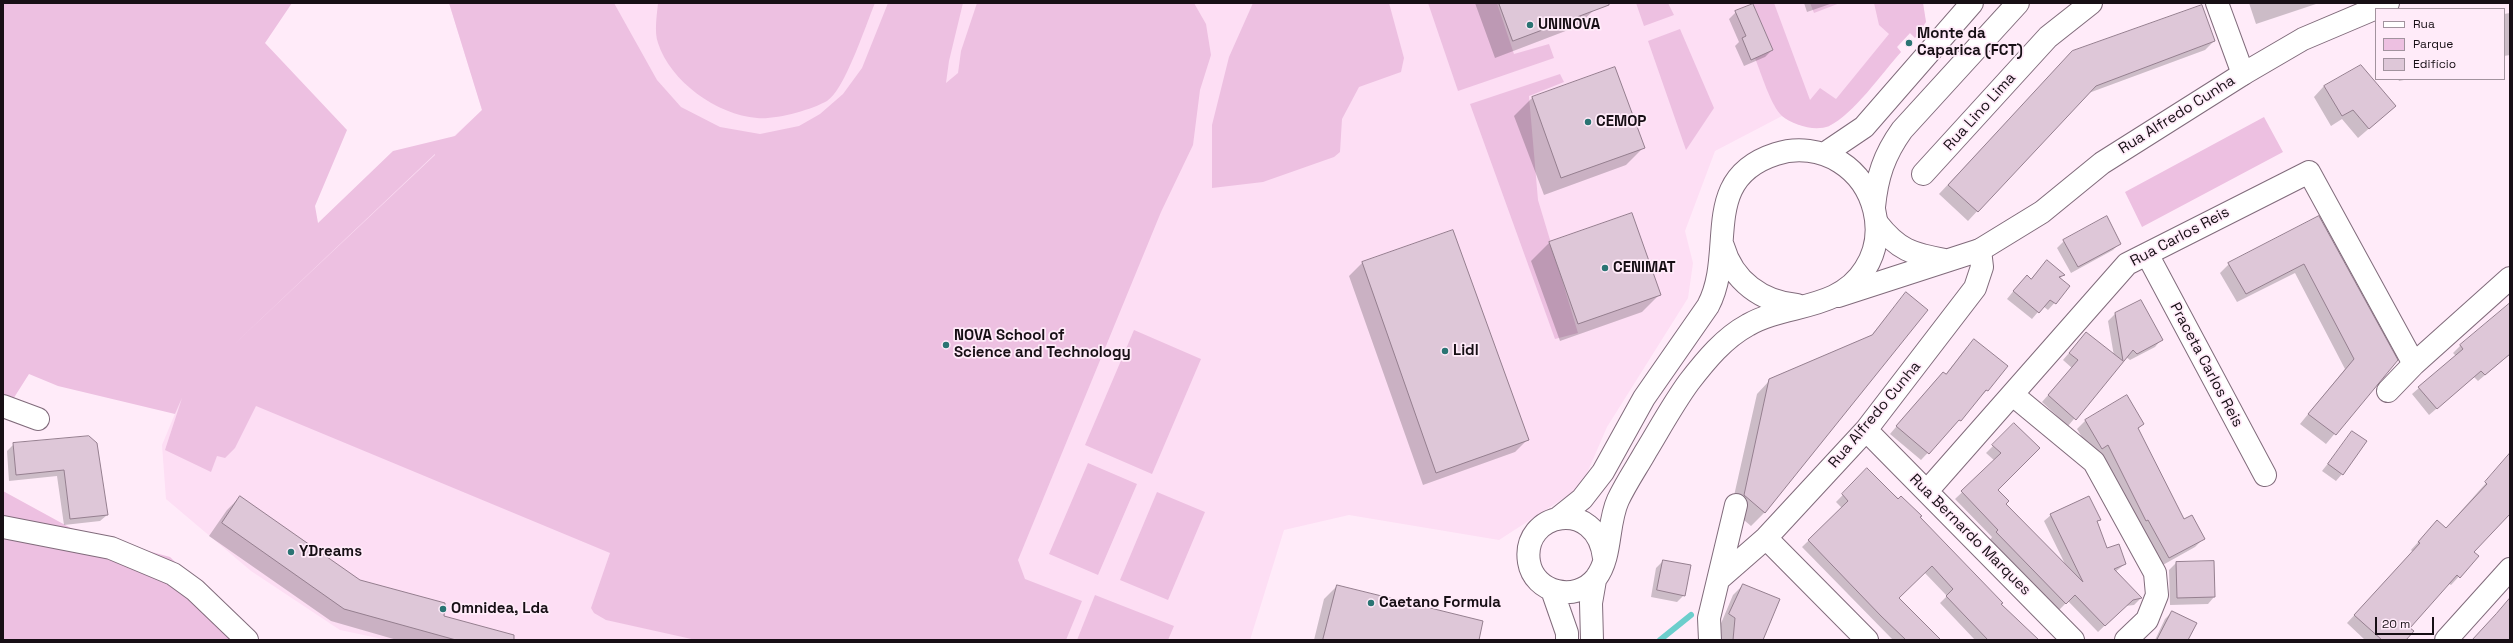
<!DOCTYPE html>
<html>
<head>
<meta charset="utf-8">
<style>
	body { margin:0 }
	#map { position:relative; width:2513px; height:643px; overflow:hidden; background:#ffebf9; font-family:"Space Grotesk",sans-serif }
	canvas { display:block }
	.frame { position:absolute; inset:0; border:4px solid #170f15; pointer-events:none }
	.legend { position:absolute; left:2375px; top:8px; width:130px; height:72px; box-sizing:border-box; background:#ffebf9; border:1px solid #a2939e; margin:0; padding:5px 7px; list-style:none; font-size:12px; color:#170f15 }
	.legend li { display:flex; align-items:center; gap:8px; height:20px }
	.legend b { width:20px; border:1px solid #a2939e }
	.scale { position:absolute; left:2375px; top:617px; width:59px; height:18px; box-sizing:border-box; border:2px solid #170f15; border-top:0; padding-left:5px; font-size:12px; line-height:14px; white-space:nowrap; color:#170f15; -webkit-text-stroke:3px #ffebf9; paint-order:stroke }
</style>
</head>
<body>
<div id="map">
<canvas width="2513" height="643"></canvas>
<div class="frame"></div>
<ul class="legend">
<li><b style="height:5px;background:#fff"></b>Rua</li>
<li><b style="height:11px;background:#edc0e1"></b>Parque</li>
<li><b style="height:11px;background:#dec7d8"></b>Edifício</li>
</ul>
<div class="scale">20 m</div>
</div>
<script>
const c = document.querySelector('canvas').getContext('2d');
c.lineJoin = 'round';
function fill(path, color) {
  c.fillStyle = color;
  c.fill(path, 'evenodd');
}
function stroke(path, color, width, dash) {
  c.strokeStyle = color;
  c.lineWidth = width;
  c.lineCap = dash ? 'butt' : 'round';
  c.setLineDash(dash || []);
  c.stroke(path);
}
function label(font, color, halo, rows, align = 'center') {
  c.font = font + ' "Space Grotesk",sans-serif';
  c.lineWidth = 3.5;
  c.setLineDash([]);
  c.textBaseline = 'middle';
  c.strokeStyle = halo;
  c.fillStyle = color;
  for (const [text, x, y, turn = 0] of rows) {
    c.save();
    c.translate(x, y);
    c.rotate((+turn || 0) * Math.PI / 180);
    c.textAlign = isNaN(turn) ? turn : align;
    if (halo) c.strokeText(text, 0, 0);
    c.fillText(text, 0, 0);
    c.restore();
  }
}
fill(new Path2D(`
	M 449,3 L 1923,3 L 1926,22 L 1915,38 L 1910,33 L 1897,47 L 1901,52 L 1845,115 L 1828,127 L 1799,125 L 1782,116 L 1715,151 L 1685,231 L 1693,263 L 1688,298 L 1607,427 L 1581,487 L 1499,540 L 1349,515 L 1284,530 L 1250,640 L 387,640 L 340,630 L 251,571 L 166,499 L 162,445 L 184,392 L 320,261 L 482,110 Z`), '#fddef4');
fill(new Path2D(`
	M 3,3 L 292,3 L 265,43 L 347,130 L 315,206 L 318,223 L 393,151 L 455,136 L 482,110 L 449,3 L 614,3 L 657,80 L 681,107 L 720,127 L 760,134 L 799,126 L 820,114 L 843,94 L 862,68 L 888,3 L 963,3 L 949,61 L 946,83 L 958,73 L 961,51 L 977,3 L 1194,3 L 1206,24 L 1211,55 L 1200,90 L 1193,145 L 1161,212 L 1018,560 L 1025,579 L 1082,601 L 1066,640 L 696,640 L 606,620 L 594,613 L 591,608 L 610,553 L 256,406 L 235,448 L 225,458 L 217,456 L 211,472 L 165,450 L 182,398 L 175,414 L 58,386 L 29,374 L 3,415 ZM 435,154 L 435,155 L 226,352 Z
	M 658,3 L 875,3 C 866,24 845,90 827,101 C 811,110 775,120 757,118 C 717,115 670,81 658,43 C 654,32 657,14 658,3 Z
	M 1253,3 L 1389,3 L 1404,58 L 1401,72 L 1359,87 L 1342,119 L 1340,152 L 1334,157 L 1263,182 L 1212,188 L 1212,125 L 1229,57 Z
	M 1428,3 L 1497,3 L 1514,54 L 1549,44 L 1554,58 L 1458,91 Z
	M 1636,3 L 1668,3 L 1674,15 L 1644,26 Z
	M 1774,3 L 1810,100 L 1820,88 L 1836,99 L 1889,34 L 1879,25 L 1874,3 L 1923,3 L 1926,22 L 1915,38 L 1910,33 L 1897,47 L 1901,52 C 1883,72 1853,115 1829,126 C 1815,132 1793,125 1782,116 C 1771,106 1761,73 1755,58 L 1773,50 L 1753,4 Z
	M 1810,3 L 1840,3 L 1814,13 Z
	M 1680,29 L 1714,108 L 1686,150 L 1648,41 Z
	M 1560,74 L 1564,82 L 1529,96 L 1538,200 L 1578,333 L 1555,339 L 1470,104 Z
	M 2264,117 L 2283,152 L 2142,227 L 2125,192 Z
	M 1134,330 L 1201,359 L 1152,474 L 1085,445 Z
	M 1088,463 L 1137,484 L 1098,575 L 1049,554 Z
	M 3,491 L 78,532 L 170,557 L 255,640 L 3,640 Z
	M 1157,492 L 1205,512 L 1168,600 L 1120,580 Z
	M 1095,595 L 1174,626 L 1168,640 L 1077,640 Z`), '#edc0e1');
fill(new Path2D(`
	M 1475,3 L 1592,3 L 1594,10 L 1576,27 L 1495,58 Z
	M 1804,3 L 1833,3 L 1807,12 Z
	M 2249,3 L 2319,3 L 2256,24 Z
	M 1736,12 L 1772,50 L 1765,57 L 1744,66 L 1735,46 L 1739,42 L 1729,19 Z
	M 2510,13 L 2510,55 L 2504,56 L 2504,14 Z
	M 2214,41 L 2205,50 L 2086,94 L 1968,221 L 1939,194 L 2063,62 Z
	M 1615,68 L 1644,147 L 1626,165 L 1544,195 L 1514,116 L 1532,98 Z
	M 2398,79 L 2409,79 L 2399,81 Z
	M 2324,86 L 2395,106 L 2358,138 L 2342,119 L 2331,126 L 2314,97 Z
	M 1631,214 L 1660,294 L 1642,312 L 1560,341 L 1531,261 L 1549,243 Z
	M 2318,217 L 2396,360 L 2326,444 L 2300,424 L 2345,369 L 2295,273 L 2237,302 L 2220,273 L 2229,264 Z
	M 1452,232 L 1528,439 L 1515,452 L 1423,485 L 1349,276 L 1362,263 Z
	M 2064,241 L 2120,243 L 2113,250 L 2071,273 L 2057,248 Z
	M 2047,261 L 2063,275 L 2059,279 L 2069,287 L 2048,310 L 2043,306 L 2032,319 L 2007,299 L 2020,283 L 2030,280 Z
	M 1906,294 L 1926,310 L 1764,513 L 1751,526 L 1731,509 L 1757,394 L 1770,380 L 1869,338 Z
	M 2510,304 L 2510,354 L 2478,381 L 2474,377 L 2429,415 L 2412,394 L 2456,356 L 2453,353 L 2460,346 Z
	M 2115,314 L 2161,340 L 2155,347 L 2130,360 L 2126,357 L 2068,426 L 2042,402 L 2072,368 L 2063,360 L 2086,333 L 2114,356 L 2108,321 Z
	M 1967,347 L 1987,390 L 1921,460 L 1890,434 L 1936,380 L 1945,375 Z
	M 2127,397 L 2143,424 L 2138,429 L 2184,521 L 2203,539 L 2195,547 L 2161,566 L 2077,429 L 2085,421 Z
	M 2014,425 L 1997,490 L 2004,504 L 2065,564 L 2044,521 L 2051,515 L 2099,519 L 2096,523 L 2106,550 L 2125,564 L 2115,572 L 2141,598 L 2134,605 L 2125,606 L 2098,632 L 2068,601 L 2059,610 L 1990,540 L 1992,537 L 1955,499 L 1995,461 L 1986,453 Z
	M 2353,432 L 2342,474 L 2336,481 L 2322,471 Z
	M 89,437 L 107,515 L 100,521 L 64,525 L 57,476 L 9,481 L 7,451 L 14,444 Z
	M 2510,456 L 2510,513 L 2472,552 L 2477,557 L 2451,585 L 2448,583 L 2409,628 L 2405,640 L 2365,640 L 2347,623 L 2413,552 L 2411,550 L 2429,530 L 2445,529 Z
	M 1867,470 L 1919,517 L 2000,605 L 2038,640 L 1975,640 L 1940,603 L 1947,596 L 1924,572 L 1898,598 L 1939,640 L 1893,640 L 1802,547 L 1842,508 L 1836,502 Z
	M 240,497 L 360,581 L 492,640 L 397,640 L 331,621 L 209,536 L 227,510 Z
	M 1663,561 L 1684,595 L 1677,602 L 1651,597 L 1656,568 Z
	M 2213,562 L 2214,597 L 2208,604 L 2170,605 L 2169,570 L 2176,563 Z
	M 1743,585 L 1762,640 L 1714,640 L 1733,595 Z
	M 1337,586 L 1478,640 L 1314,640 L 1324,599 Z
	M 2172,612 L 2187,640 L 2155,640 L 2165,619 Z`), '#0003');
stroke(new Path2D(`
	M 1660,640 L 1691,615`), '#6ccecc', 6);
const building = new Path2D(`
	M 1499,3 L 1609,3 L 1609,5 L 1513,41 Z
	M 1753,4 L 1773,50 L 1751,60 L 1742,38 L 1746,36 L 1735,11 Z
	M 2202,5 L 2215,41 L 2096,86 L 1978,212 L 1948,185 L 2072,51 Z
	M 2361,65 L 2396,106 L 2369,129 L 2353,110 L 2342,116 L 2324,86 Z
	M 1615,67 L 1645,148 L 1561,178 L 1532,97 Z
	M 1632,213 L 1661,295 L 1578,324 L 1549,242 Z
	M 2107,216 L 2121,244 L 2078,267 L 2063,240 Z
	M 2319,216 L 2398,360 L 2336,435 L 2308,414 L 2354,359 L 2304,264 L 2246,294 L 2228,263 Z
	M 1453,230 L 1529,440 L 1436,473 L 1362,262 Z
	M 2047,260 L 2065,275 L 2059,277 L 2070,286 L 2056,304 L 2050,300 L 2039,313 L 2013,291 L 2027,275 L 2031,279 Z
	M 1906,292 L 1928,310 L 1765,513 L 1744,495 L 1769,379 L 1872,335 Z
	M 2141,300 L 2163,340 L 2137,354 L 2133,350 L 2076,420 L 2048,395 L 2078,360 L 2069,353 L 2086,332 L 2123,361 L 2115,313 Z
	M 2510,303 L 2510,354 L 2485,375 L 2481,371 L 2437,409 L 2418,387 L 2463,349 L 2460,345 Z
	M 1974,339 L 2008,366 L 1988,391 L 1986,390 L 1961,421 L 1959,420 L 1929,454 L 1896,426 L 1943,372 L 1946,374 Z
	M 2127,395 L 2144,424 L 2138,428 L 2184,519 L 2192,515 L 2205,539 L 2169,558 L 2148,520 L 2146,521 L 2108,445 L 2102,449 L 2085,420 Z
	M 2014,423 L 2040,448 L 1998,490 L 2009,501 L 2006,504 L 2083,582 L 2050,514 L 2089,496 L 2101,520 L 2097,521 L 2107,548 L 2119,544 L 2126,564 L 2114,569 L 2142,598 L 2133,600 L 2105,626 L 2075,595 L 2066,604 L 1996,532 L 1998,530 L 1961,491 L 2001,453 L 1992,445 Z
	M 2352,431 L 2367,441 L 2343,475 L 2328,464 Z
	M 89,436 L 97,443 L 108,515 L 70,519 L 64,470 L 16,475 L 13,443 Z
	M 2510,453 L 2510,514 L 2474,552 L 2479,556 L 2460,578 L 2457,575 L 2410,628 L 2414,631 L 2406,640 L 2382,640 L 2354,615 L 2420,543 L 2418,542 L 2437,520 L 2446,528 L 2487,484 L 2485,482 Z
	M 1867,468 L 1898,499 L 1901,496 L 1922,516 L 1920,517 L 2003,603 L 2001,604 L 2039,640 L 1988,640 L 1946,596 L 1953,589 L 1932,566 L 1899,598 L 1941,640 L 1906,640 L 1881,616 L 1808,540 L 1848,501 L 1842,494 Z
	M 240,496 L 360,580 L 445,603 L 444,616 L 514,635 L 514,640 L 456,640 L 344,609 L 222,523 Z
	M 1663,560 L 1691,565 L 1685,596 L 1657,590 Z
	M 2214,561 L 2215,597 L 2177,598 L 2176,562 Z
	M 1743,584 L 1780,599 L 1763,640 L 1733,640 L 1735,618 L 1729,614 Z
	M 1337,585 L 1483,621 L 1479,640 L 1323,640 Z
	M 2510,598 L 2510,640 L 2472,640 L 2496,614 Z
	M 2172,611 L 2197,623 L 2188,640 L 2157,640 Z`);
fill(building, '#dec7d8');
stroke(building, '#957f8f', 1);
const street = new Path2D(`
	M 2217,3 L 2243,74
	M 1923,174 L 2048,37 L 2091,3
	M 2147,254 L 2265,475
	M 2388,391 L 2414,364 L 2510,278
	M 2013,395 L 2094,462 L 2155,573 L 2157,595 L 2147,620 L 2126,640
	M 3,406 L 38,419
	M 1866,430 L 2073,640
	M 1927,491 L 2127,264 L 2309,172 L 2414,364
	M 3,527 L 111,548 L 173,574 L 195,590 L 247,640
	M 1766,538 L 1867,640
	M 1719,579 L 1766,538 L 1866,430 L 1975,288 L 1982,267 L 1980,250
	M 1710,640 L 1709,618 L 1736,505
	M 2446,640 L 2510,569`);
const secondary = new Path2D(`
	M 1877,223 C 1898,250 1912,254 1945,260
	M 1838,296 L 1980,250 L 2042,212 L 2102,163 L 2243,74 L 2303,39 L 2388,3`);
const primary = new Path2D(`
	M 1824,154 L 1864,127 L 1972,3
	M 1874,207 C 1877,177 1884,155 1902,130 L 2018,3
	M 1723,246 C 1733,281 1762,302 1797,305
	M 1557,519 L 1582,499 L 1603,472 L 1644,398 L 1708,306 C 1737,251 1698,179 1776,154 C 1797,147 1821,150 1840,162 C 1875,184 1888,233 1865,269 C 1839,311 1786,303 1748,325 C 1724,338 1706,360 1689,382 C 1673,404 1660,428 1646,451 C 1637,467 1626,483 1618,500 C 1607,524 1612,557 1596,578 C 1576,603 1534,593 1529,562 C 1521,512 1597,497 1604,558
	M 1552,590 L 1567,633 L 1567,640
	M 1592,640 L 1591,603 L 1595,580`);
stroke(street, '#806b7b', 24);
stroke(secondary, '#806b7b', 24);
stroke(primary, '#806b7b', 24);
stroke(street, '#fff', 22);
stroke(secondary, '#fff', 22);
stroke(primary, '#fff', 22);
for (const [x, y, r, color] of [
	[1530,25,4,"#2a7473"],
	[1909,43,4,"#2a7473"],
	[1588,122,4,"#2a7473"],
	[1605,268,4,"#2a7473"],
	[946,345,4,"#2a7473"],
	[1445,351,4,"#2a7473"],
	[291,552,4,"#2a7473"],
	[1371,603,4,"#2a7473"],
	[443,609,4,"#2a7473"]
]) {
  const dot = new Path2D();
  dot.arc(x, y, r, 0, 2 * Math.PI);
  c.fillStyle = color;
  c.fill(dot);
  stroke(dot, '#ffebf9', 1.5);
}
label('bold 15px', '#170f15', '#ffebf9', [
	["UNINOVA",1538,25],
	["Monte da",1917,34],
	["Caparica (FCT)",1917,51],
	["CEMOP",1596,122],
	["CENIMAT",1613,268],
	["NOVA School of",954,336],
	["Science and Technology",954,353],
	["Lidl",1453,351],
	["YDreams",299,552],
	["Caetano Formula",1379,603],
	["Omnidea, Lda",451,609]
], 'left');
label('15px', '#170f15', '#ffebf9', [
	["Rua Lino Lima",1980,112,-48],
	["Rua Alfredo Cunha",2177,115,-32],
	["Rua Carlos Reis",2180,237,-28],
	["Praceta Carlos Reis",2206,365,62],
	["Rua Alfredo Cunha",1875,415,-50],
	["Rua Bernardo Marques",1970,535,45]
]);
</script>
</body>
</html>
